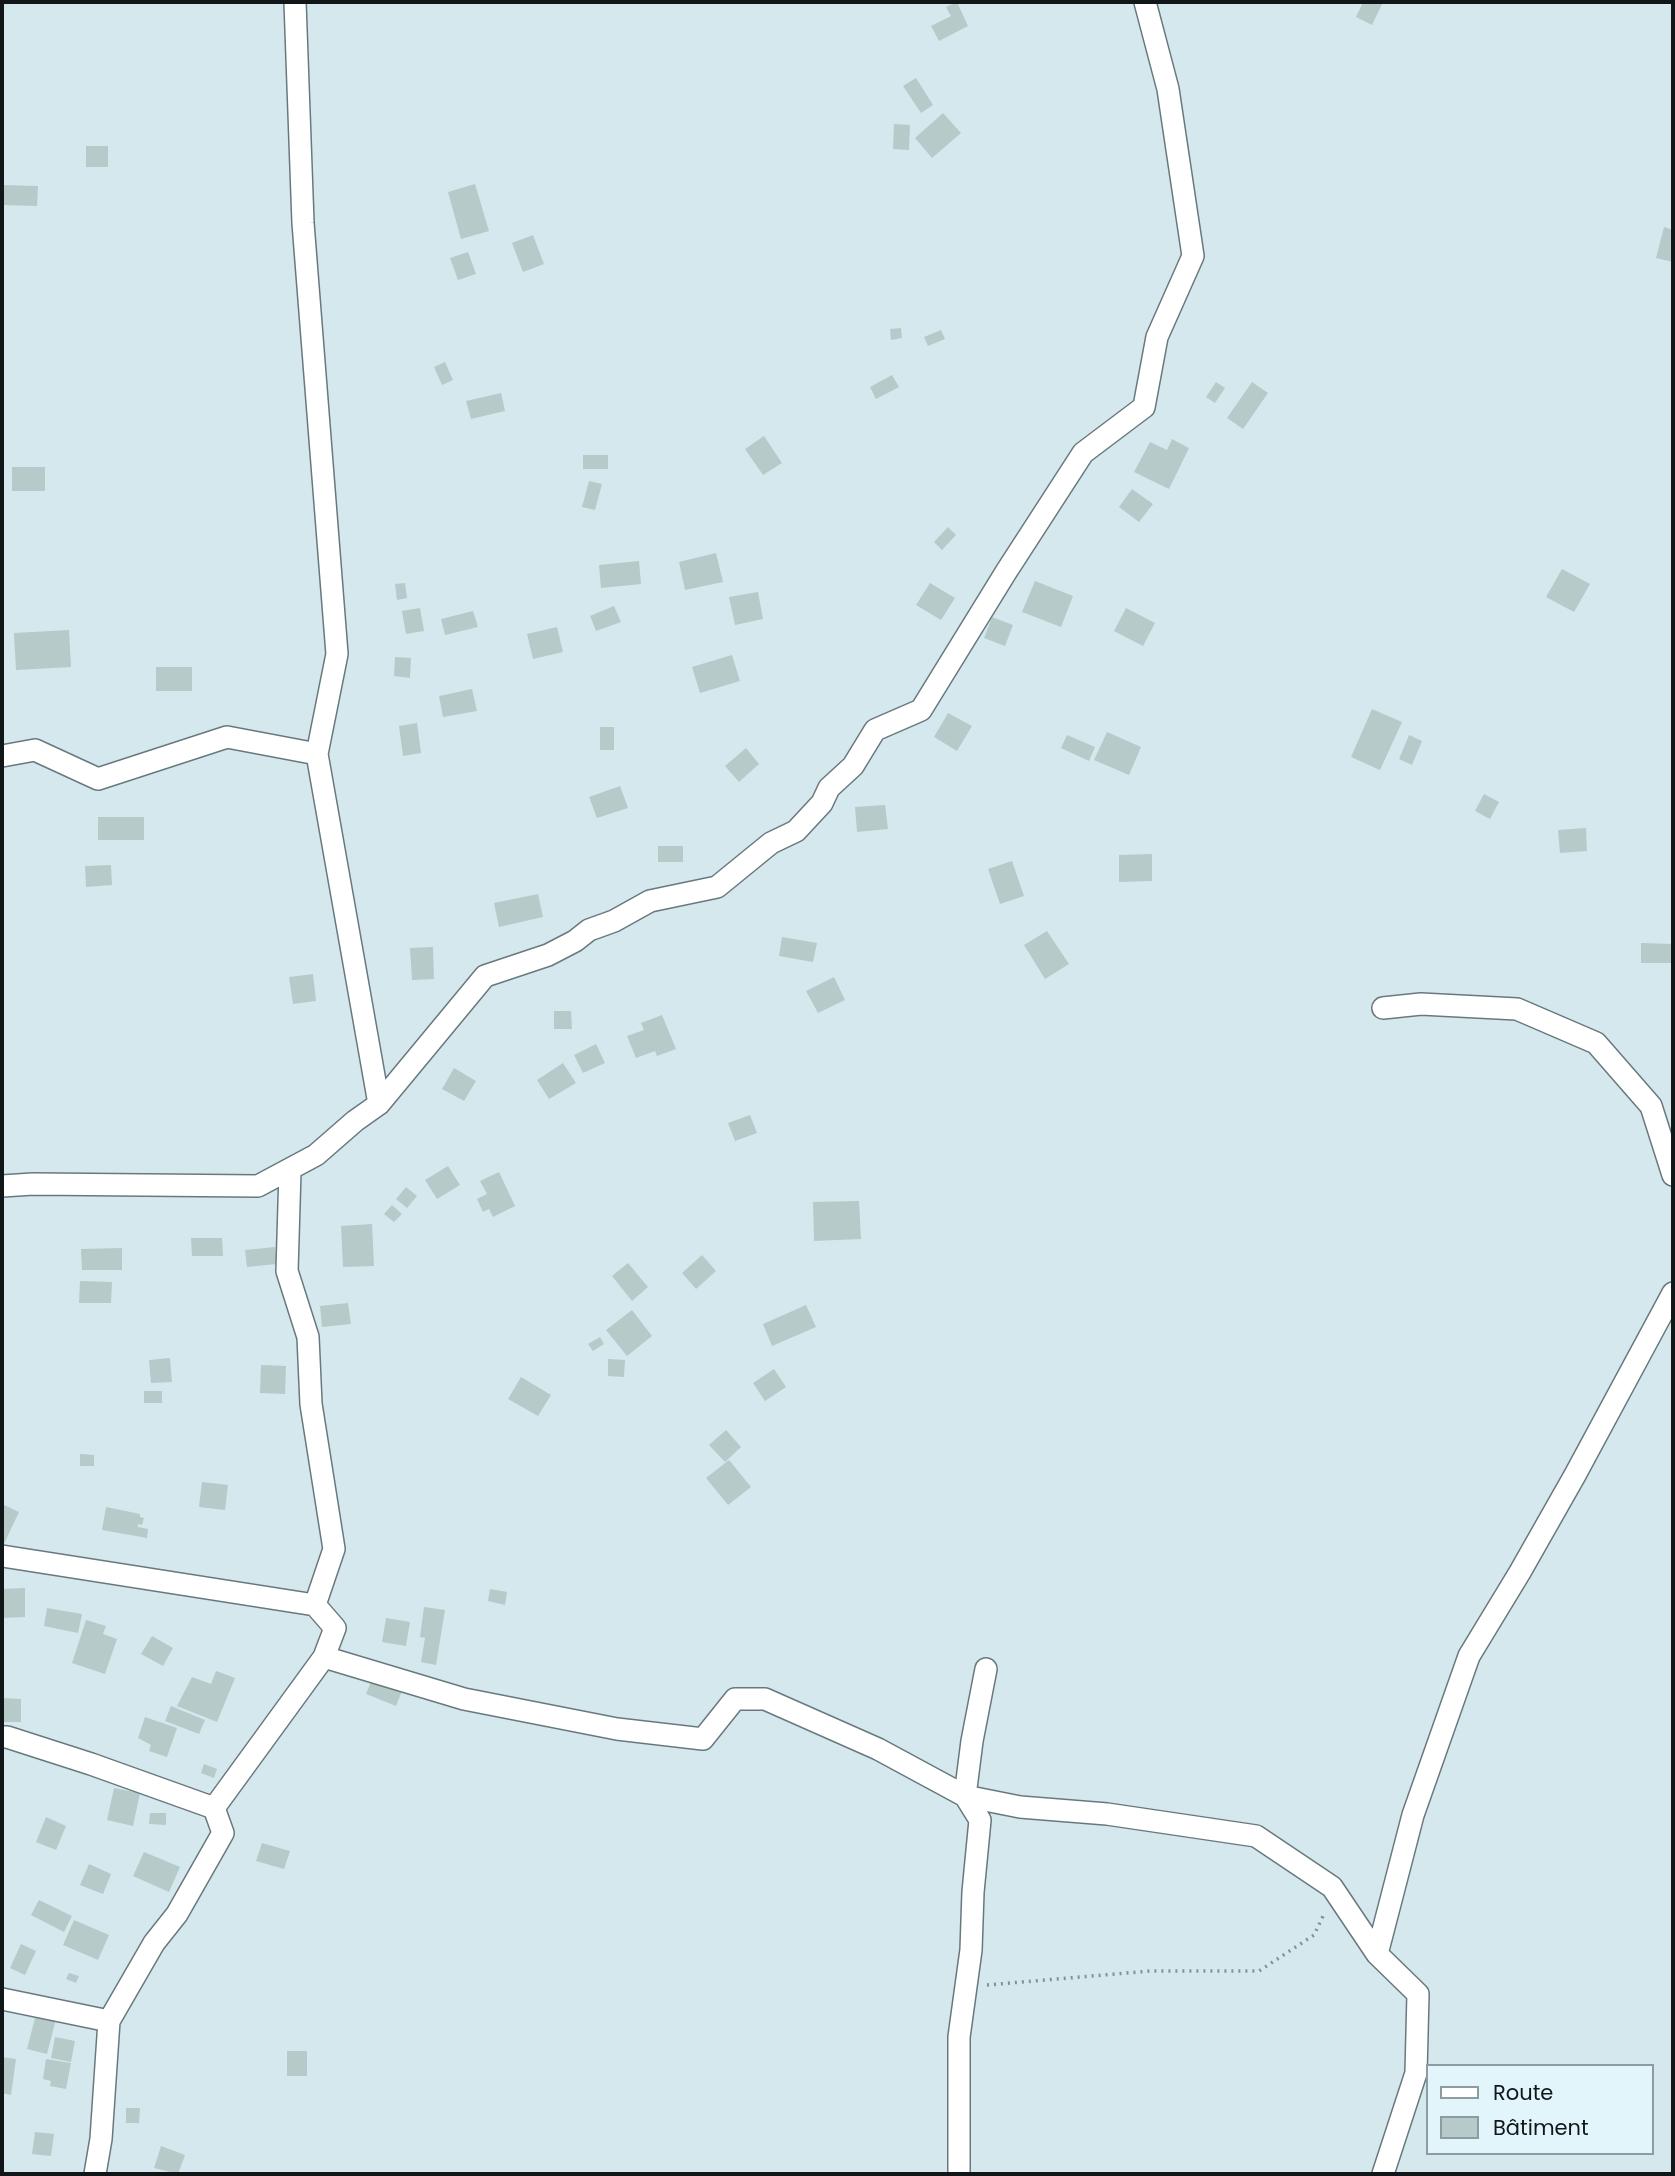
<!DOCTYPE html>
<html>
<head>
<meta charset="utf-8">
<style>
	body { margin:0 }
	#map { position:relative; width:1675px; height:2176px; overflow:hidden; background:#d5e8ee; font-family:Poppins,sans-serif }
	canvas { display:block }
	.frame { position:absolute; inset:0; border:4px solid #111719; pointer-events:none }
	.legend { position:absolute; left:1426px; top:2064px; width:228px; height:91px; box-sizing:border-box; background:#e2f5fb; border:2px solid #8e9ca1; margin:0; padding:9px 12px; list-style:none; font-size:21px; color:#111719 }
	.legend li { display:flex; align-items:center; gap:14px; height:35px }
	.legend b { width:35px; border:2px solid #8e9ca1 }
</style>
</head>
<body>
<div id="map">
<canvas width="1675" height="2176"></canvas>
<div class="frame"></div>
<ul class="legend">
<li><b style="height:9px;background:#fff"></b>Route</li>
<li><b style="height:19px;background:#b6caca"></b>Bâtiment</li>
</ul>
</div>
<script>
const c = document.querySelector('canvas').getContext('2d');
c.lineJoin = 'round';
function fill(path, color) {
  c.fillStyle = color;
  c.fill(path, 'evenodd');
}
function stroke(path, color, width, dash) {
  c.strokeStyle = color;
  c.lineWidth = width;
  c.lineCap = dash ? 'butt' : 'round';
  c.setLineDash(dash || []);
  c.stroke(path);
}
fill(new Path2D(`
	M 957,2 L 968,26 L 939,41 L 931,26 L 951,16 L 946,7 Z
	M 1363,2 L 1383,2 L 1372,25 L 1356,17 Z
	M 916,78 L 933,105 L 921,113 L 903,86 Z
	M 943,113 L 961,133 L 932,158 L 915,138 Z
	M 894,124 L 910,125 L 909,150 L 893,149 Z
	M 86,146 L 108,146 L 108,167 L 86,167 Z
	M 475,184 L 489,231 L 461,239 L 448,192 Z
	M 2,185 L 38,186 L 37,206 L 2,205 Z
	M 1664,227 L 1673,230 L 1673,262 L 1656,258 Z
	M 533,235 L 544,264 L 523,272 L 512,243 Z
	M 468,252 L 476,274 L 458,280 L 450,258 Z
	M 901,328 L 902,338 L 891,340 L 890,329 Z
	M 941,330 L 945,339 L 928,346 L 924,337 Z
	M 445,362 L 453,380 L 442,385 L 434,367 Z
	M 892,375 L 899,387 L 876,399 L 870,387 Z
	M 1216,382 L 1225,388 L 1215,403 L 1206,397 Z
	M 1252,382 L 1268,393 L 1243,429 L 1227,418 Z
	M 501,393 L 505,411 L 471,419 L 466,401 Z
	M 764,436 L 782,463 L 763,475 L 745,449 Z
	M 1172,439 L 1189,448 L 1169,489 L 1134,472 L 1150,442 L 1167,450 Z
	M 583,455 L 608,455 L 608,469 L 583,469 Z
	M 12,467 L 45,467 L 45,491 L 12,491 Z
	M 589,481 L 602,484 L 595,510 L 582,507 Z
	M 1132,489 L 1153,504 L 1139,522 L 1119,507 Z
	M 948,527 L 956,535 L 942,550 L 934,542 Z
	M 716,553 L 723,582 L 685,590 L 679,562 Z
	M 639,561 L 641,584 L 601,588 L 599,565 Z
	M 1562,569 L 1590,584 L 1574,612 L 1546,597 Z
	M 1035,581 L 1073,596 L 1061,627 L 1022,612 Z
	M 405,583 L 407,598 L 397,600 L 395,584 Z
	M 930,583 L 955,598 L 941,620 L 916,605 Z
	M 758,592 L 763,619 L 735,625 L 729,597 Z
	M 614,606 L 621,622 L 596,631 L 590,616 Z
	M 420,608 L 424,631 L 406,634 L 402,611 Z
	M 1126,608 L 1155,623 L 1143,646 L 1114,631 Z
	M 473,611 L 478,627 L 445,635 L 441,619 Z
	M 992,617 L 1013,625 L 1005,646 L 984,638 Z
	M 557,627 L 563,652 L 533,659 L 527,634 Z
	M 69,630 L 71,667 L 16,670 L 14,633 Z
	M 732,655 L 740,681 L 700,693 L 692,667 Z
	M 395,657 L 411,658 L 410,678 L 394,676 Z
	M 156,667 L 192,667 L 192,691 L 156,691 Z
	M 472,689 L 477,711 L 443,717 L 439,696 Z
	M 1372,709 L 1402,722 L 1380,770 L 1351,757 Z
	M 948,713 L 972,726 L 957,751 L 934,737 Z
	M 417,723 L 421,753 L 403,756 L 399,726 Z
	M 600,727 L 614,727 L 614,750 L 600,750 Z
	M 1107,732 L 1141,747 L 1129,775 L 1094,760 Z
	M 1067,735 L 1095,747 L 1089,761 L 1061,748 Z
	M 1409,735 L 1422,741 L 1412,765 L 1399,759 Z
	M 746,748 L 759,764 L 739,782 L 725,766 Z
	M 620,786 L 628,808 L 597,818 L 589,797 Z
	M 1484,794 L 1499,802 L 1490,819 L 1475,811 Z
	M 885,805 L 888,829 L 857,832 L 855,807 Z
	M 98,817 L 144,817 L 144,840 L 98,840 Z
	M 1586,828 L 1587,851 L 1560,853 L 1558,830 Z
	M 658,846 L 683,846 L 683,862 L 658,862 Z
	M 1152,854 L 1152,881 L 1119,882 L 1119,855 Z
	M 1012,861 L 1024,896 L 1000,904 L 988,869 Z
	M 111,865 L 112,885 L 86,887 L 85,866 Z
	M 538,894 L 543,917 L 499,927 L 494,903 Z
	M 1047,931 L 1069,964 L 1045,979 L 1024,945 Z
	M 782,937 L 817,943 L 813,962 L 779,956 Z
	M 1641,943 L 1673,944 L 1673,963 L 1641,963 Z
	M 433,947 L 434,979 L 412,980 L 410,948 Z
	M 313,974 L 316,1001 L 293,1004 L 289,977 Z
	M 834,977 L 845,1000 L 818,1013 L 806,991 Z
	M 554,1011 L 571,1011 L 572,1029 L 554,1029 Z
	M 662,1015 L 676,1049 L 657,1056 L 655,1051 L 636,1058 L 627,1036 L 644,1030 L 641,1023 Z
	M 596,1044 L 605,1063 L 583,1073 L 574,1055 Z
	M 563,1063 L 576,1083 L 549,1099 L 537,1080 Z
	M 454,1068 L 476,1081 L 464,1101 L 442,1089 Z
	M 750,1115 L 757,1133 L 735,1141 L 728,1123 Z
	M 448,1166 L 460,1185 L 437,1199 L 425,1180 Z
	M 499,1172 L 515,1206 L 493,1217 L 489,1209 L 483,1212 L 477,1199 L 487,1194 L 480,1181 Z
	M 406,1187 L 417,1196 L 407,1208 L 396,1199 Z
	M 859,1201 L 861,1239 L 814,1241 L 813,1202 Z
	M 392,1205 L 402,1214 L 394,1222 L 384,1214 Z
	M 372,1224 L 374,1266 L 343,1267 L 341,1226 Z
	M 191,1238 L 222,1238 L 223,1256 L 192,1256 Z
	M 275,1247 L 277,1264 L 247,1267 L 245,1250 Z
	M 122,1248 L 122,1270 L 82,1270 L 81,1249 Z
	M 702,1255 L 716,1271 L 696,1289 L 682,1273 Z
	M 628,1263 L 648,1287 L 632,1301 L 612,1276 Z
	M 80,1281 L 112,1282 L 111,1303 L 79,1303 Z
	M 348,1303 L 351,1324 L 322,1327 L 320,1306 Z
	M 806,1305 L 816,1327 L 772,1346 L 763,1324 Z
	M 632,1310 L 652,1336 L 627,1356 L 606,1330 Z
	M 600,1337 L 604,1344 L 593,1351 L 588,1344 Z
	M 170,1358 L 172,1382 L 151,1383 L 149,1360 Z
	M 608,1359 L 625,1360 L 624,1377 L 608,1376 Z
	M 261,1365 L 286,1366 L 285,1394 L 260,1393 Z
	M 774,1369 L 786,1387 L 765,1401 L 753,1383 Z
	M 521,1377 L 551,1395 L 538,1416 L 508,1399 Z
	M 144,1391 L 162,1391 L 162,1403 L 144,1403 Z
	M 726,1430 L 741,1447 L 725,1462 L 709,1445 Z
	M 80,1454 L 94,1455 L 94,1466 L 80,1466 Z
	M 729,1460 L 751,1487 L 728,1505 L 706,1478 Z
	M 202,1482 L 228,1485 L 225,1510 L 199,1507 Z
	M 2,1504 L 19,1512 L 2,1548 Z
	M 106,1507 L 140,1514 L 140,1517 L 144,1518 L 142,1525 L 138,1524 L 138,1527 L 148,1529 L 147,1538 L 102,1530 Z
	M 25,1588 L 25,1617 L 2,1618 L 2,1589 Z
	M 490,1589 L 507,1592 L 505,1605 L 488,1601 Z
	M 424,1607 L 445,1610 L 436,1665 L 421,1662 L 425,1638 L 420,1637 Z
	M 47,1608 L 82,1614 L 78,1633 L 44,1626 Z
	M 386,1618 L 410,1622 L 406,1646 L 382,1642 Z
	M 86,1620 L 106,1626 L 103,1634 L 117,1639 L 105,1674 L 72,1663 Z
	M 152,1636 L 173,1648 L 163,1666 L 141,1654 Z
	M 216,1671 L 235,1678 L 217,1722 L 177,1706 L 192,1677 L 211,1684 Z
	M 374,1674 L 404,1686 L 396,1706 L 366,1694 Z
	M 2,1698 L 21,1699 L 21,1722 L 2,1722 Z
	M 171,1706 L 205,1720 L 199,1734 L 165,1721 Z
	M 145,1717 L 177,1728 L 167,1757 L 149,1751 L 151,1745 L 138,1738 Z
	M 204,1764 L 217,1769 L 214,1778 L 201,1773 Z
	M 114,1788 L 140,1793 L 133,1826 L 107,1820 Z
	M 150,1813 L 166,1813 L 166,1825 L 149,1824 Z
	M 46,1817 L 66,1826 L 56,1850 L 36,1842 Z
	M 262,1843 L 290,1851 L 284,1869 L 256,1861 Z
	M 144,1852 L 180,1867 L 169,1892 L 133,1876 Z
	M 89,1864 L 111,1874 L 103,1894 L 80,1885 Z
	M 39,1900 L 72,1916 L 64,1932 L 31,1915 Z
	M 74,1920 L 109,1935 L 98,1960 L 63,1945 Z
	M 21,1944 L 36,1951 L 25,1975 L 10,1968 Z
	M 69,1973 L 79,1976 L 76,1983 L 66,1979 Z
	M 36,2014 L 56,2019 L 47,2054 L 27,2049 Z
	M 55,2037 L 75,2041 L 71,2062 L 51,2058 Z
	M 287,2051 L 307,2051 L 307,2076 L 287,2076 Z
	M 2,2057 L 16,2059 L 11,2095 L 2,2093 Z
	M 46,2059 L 71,2063 L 66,2089 L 50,2086 L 51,2081 L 43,2079 Z
	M 126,2108 L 140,2108 L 139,2123 L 126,2123 Z
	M 35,2132 L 54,2134 L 51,2156 L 32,2154 Z
	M 161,2146 L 185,2155 L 178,2174 L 154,2168 Z`), '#b6caca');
const minor = new Path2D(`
	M 295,2 L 303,223 L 337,654 L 317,754 L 379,1104
	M 2,756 L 35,750 L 98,779 L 227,737 L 317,754
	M 1383,1008 L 1421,1004 L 1517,1009 L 1596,1043 L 1651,1106 L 1673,1175
	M 2,1186 L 33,1184 L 258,1186 L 316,1155 L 355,1121 L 379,1104 L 485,976 L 548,955 L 575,941 L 589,930 L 614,921 L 650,901 L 717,887 L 771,843 L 796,831 L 822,803 L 829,788 L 853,766 L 875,730 L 921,710 L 1006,572 L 1083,453 L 1144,407 L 1157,337 L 1193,256 L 1168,89 L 1145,2
	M 2,1556 L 315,1605
	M 324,1657 L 464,1699 L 617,1729 L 703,1739 L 735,1699 L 765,1699 L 878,1749 L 965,1796 L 1020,1807 L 1107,1814 L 1256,1836 L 1332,1887 L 1377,1954 L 1418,1994 L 1416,2073 L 1383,2174
	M 2,1737 L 7,1737 L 91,1764 L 214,1808
	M 1377,1954 L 1413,1815 L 1469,1656 L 1520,1572 L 1575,1475 L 1673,1293
	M 2,1999 L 109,2021
	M 95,2174 L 101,2139 L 109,2021 L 154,1943 L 177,1914 L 223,1833 L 214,1808 L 324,1657 L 335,1628 L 315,1605 L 334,1549 L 311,1404 L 308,1337 L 287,1271 L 290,1171
	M 959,2174 L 959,2037 L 971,1950 L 973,1892 L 980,1820 L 965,1796 L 972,1741 L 986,1669`);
stroke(minor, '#68797e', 24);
stroke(new Path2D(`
	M 987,1985 L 1150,1971 L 1259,1971 L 1314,1935 L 1325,1912`), '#839195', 3.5, [2, 5]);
stroke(minor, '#fff', 21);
</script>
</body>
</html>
